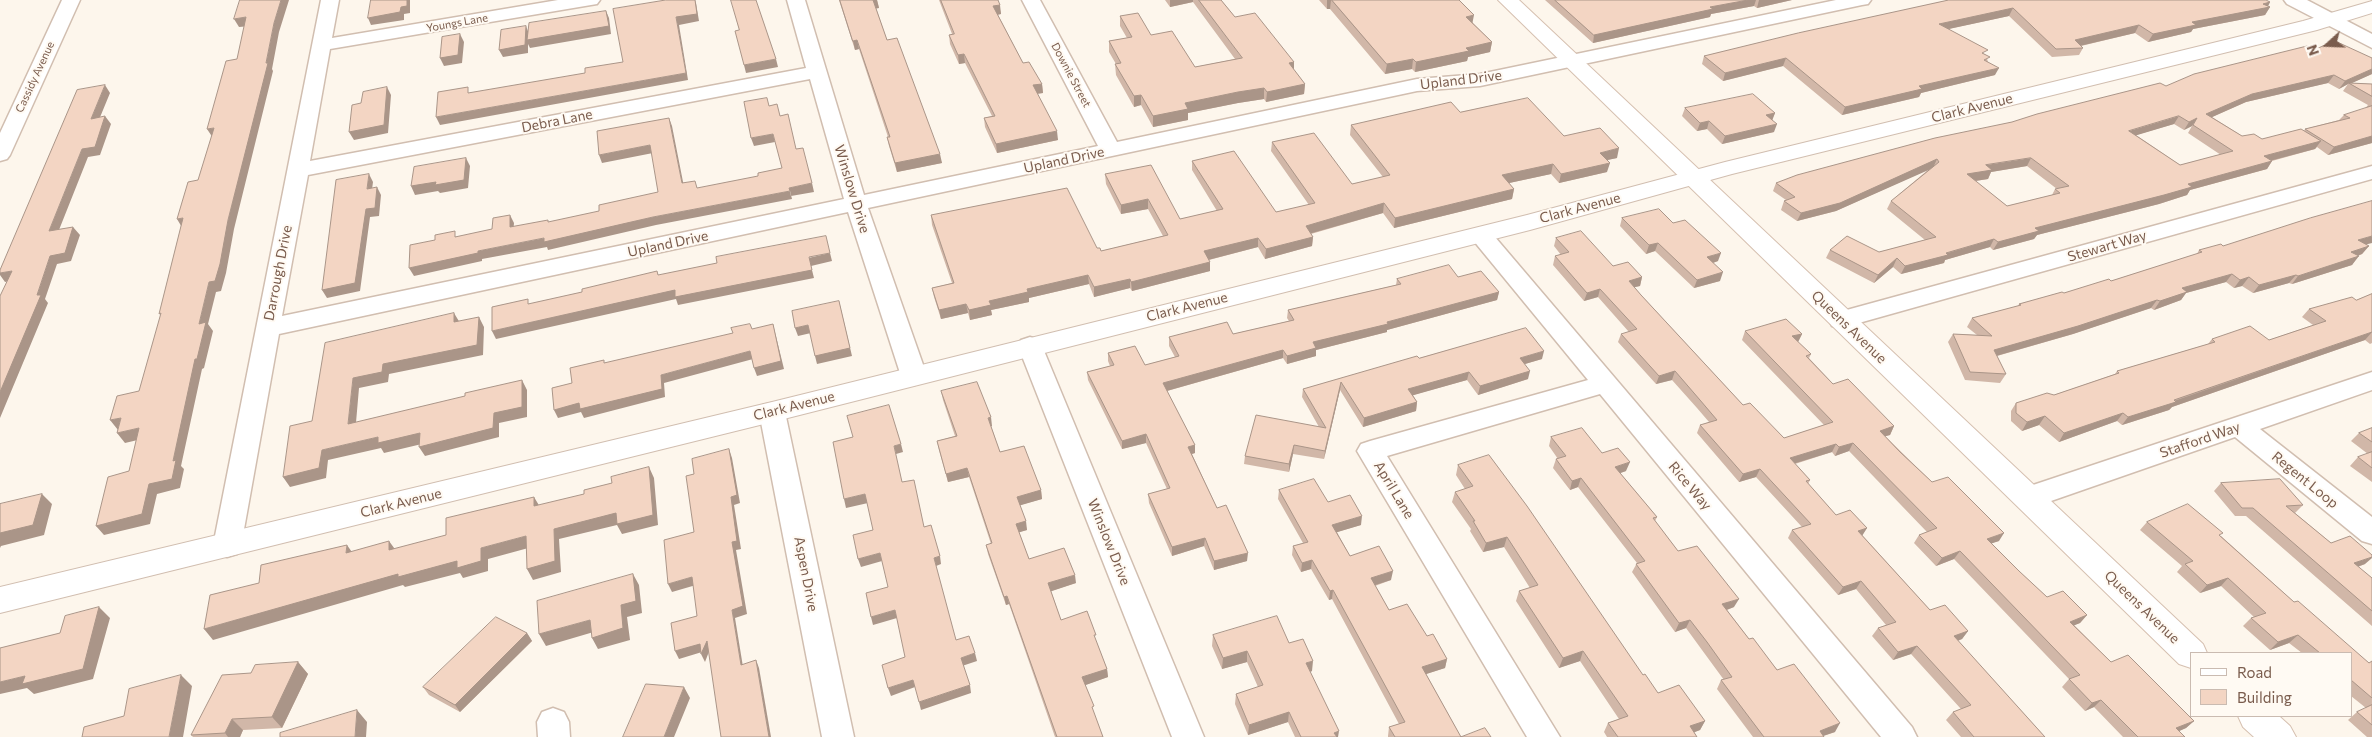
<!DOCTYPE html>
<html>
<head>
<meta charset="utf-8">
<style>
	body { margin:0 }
	#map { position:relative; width:2372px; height:737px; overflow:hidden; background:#fdf6ec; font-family:Commissioner,sans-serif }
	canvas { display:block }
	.legend { position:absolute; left:2190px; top:652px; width:162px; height:65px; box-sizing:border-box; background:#fffaf3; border:1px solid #cabbb1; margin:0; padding:6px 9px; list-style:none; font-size:15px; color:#7a5c4d }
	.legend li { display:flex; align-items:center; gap:10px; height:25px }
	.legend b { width:25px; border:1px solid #cabbb1 }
	.north { position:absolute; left:2302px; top:20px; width:50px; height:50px; -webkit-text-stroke:4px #fffaf3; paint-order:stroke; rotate:250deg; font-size:14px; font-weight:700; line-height:20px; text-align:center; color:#7a5c4d }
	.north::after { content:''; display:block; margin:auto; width:18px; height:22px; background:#7a5c4d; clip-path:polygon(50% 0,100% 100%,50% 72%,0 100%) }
</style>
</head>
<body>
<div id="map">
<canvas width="2372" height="737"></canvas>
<ul class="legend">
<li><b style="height:6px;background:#fff"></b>Road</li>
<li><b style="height:14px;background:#f3d5c3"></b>Building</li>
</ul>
<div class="north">N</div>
</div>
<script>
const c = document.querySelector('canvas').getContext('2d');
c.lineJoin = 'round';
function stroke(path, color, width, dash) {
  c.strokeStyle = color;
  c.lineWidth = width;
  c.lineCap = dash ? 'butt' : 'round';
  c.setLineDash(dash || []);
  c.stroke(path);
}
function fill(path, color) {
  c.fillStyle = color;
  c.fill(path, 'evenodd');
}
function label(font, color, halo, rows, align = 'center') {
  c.font = font + ' Commissioner,sans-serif';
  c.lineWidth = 4;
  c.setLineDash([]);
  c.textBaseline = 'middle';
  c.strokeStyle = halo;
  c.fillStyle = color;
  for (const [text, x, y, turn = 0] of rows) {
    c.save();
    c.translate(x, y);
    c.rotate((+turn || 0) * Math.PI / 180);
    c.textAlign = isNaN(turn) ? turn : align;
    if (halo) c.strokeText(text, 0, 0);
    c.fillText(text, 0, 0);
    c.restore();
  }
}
const minor = new Path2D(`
	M 62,0 L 80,0 L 10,155 L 7,159 L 0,161 L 0,133 Z
	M 321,0 L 339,0 L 332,38 L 558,0 L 600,0 L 597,4 L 591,5 L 330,49 L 310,161 L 806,68 L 787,0 L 805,0 L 864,195 L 1098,146 L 1022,0 L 1040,0 L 1117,142 L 1417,79 L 1480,74 L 1836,0 L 1871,0 L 1868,4 L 1862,5 L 1480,86 L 1417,91 L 868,208 L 927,376 L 923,382 L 914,385 L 905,382 L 901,376 L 848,212 L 279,334 L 241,546 L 237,554 L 227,557 L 217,554 L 213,546 ZM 810,79 L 844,199 L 282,316 L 308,175 Z
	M 2284,0 L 2307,0 L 2372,34 L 2372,48 L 2287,4 Z
	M 2372,166 L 2372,179 L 1841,328 L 1832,326 L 1829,320 L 1832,314 Z
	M 1481,228 L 1489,230 L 1912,727 L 1917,737 L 1881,737 L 1600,394 L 1387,456 L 1560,737 L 1527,737 L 1357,451 L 1361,444 L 1370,441 L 1588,380 L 1473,240 L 1470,235 L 1473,230 Z
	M 1030,337 L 1039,340 L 1042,346 L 1204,737 L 1172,737 L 1018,346 L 1021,340 Z
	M 2372,372 L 2372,390 L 2260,429 L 2372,517 L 2372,544 L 2362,541 L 2235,437 L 2028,509 L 2018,506 L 2014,498 L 2018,490 Z
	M 772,403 L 781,405 L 785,412 L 854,737 L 822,737 L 759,412 L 763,405 Z
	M 553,708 L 564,712 L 569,722 L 570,737 L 538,737 L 537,722 L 542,712 Z`);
const tertiary = new Path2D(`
	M 2372,1 L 2372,13 L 2317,30 L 1732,174 L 1530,230 L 772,422 L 0,613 L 0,587 L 772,402 L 1527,215 L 1725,162 L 2303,21 Z`);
const secondary = new Path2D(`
	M 1498,0 L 1519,0 L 2203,644 L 2207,653 L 2191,653 L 2191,668 L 2179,664 Z
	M 2238,716 L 2279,716 L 2290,726 L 2296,737 L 2254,737 L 2243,727 Z`);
stroke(minor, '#d1beb0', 3);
stroke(tertiary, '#d1beb0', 2);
stroke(secondary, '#d6c0b0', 2);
fill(minor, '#fff');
fill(tertiary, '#fff');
fill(secondary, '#fff');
fill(new Path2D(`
	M 839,0 L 877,0 L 879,8 L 876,8 L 887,40 L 942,163 L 897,172 L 889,146 L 887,137 L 888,137 L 859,49 L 855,50 Z
	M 939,0 L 998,0 L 1001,14 L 998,15 L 1023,63 L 1042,84 L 1043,93 L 1037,94 L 1058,140 L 997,153 L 985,127 L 984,118 L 992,116 L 965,63 L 959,64 L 950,44 L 949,35 L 952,34 Z
	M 1165,0 L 1221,0 L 1235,17 L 1294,62 L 1294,70 L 1305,84 L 1304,94 L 1266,102 L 1264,99 L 1238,103 L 1188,113 L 1188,120 L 1153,127 L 1141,105 L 1134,107 L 1116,75 L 1115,64 L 1116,64 L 1109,52 L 1109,41 L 1127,38 L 1120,26 L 1120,16 L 1151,35 L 1195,67 L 1235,59 L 1193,2 L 1170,7 Z
	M 1319,0 L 1459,0 L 1473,23 L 1492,42 L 1490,52 L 1468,57 L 1467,61 L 1415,72 L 1412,69 L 1385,74 L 1330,9 L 1327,9 Z
	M 1545,0 L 1792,0 L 1757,8 L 1754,6 L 1711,14 L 1710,17 L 1593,43 Z
	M 1949,0 L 2270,2 L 2268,6 L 2270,7 L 2265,15 L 2193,29 L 2191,32 L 2148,42 L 2135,33 L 2081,46 L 2083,48 L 2079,55 L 2052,57 L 2009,16 L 1948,29 L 1986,55 L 1988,62 L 1995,75 L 1921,93 L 1919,97 L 1842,115 L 1783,66 L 1723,81 L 1702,64 L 1704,56 Z
	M 2313,50 L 2372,58 L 2372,74 L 2351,83 L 2372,84 L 2372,143 L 2328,155 L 2317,147 L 2315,149 L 2272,161 L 2267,169 L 2190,190 L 2187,195 L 2159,204 L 2037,235 L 2034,239 L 1993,250 L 1990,247 L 1945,260 L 1944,263 L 1901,274 L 1893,267 L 1874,283 L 1826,258 L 1830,250 L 1879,252 L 1925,240 L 1887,209 L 1891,201 L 1929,169 L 1836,211 L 1797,221 L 1781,210 L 1784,201 L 1786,200 L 1773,191 L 1776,183 L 2012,122 L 2166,86 ZM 2328,83 L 2339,89 L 2348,84 L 2343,91 L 2368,105 L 2365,109 L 2344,115 L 2339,120 L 2305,129 L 2304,131 L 2262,139 L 2242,136 L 2212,117 L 2246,102 ZM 2174,124 L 2184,130 L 2192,126 L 2188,133 L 2221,155 L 2180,165 L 2136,135 ZM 2027,166 L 2057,189 L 2055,189 L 2052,195 L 2007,206 L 1975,181 L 1988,179 L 1991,172 Z
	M 1685,108 L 1775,113 L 1772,119 L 1774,132 L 1722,144 L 1707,129 L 1697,131 L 1682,116 Z
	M 1460,112 L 1564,136 L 1617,158 L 1607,160 L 1607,172 L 1559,183 L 1551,174 L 1509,183 L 1514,189 L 1512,199 L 1394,228 L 1383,213 L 1311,234 L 1313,237 L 1312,246 L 1265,259 L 1258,247 L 1209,260 L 1210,271 L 1132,291 L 1130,288 L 1094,297 L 1089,284 L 1029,298 L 1029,302 L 991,310 L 992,315 L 970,320 L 968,313 L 941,319 L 934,297 L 932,288 L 952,283 L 932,225 L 931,215 L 1097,248 L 1101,251 L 1163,236 L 1148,209 L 1121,214 L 1106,184 L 1105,174 L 1180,219 L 1217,211 L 1192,170 L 1192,161 L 1276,212 L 1309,205 L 1271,151 L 1272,142 L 1352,184 L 1383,177 L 1350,135 L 1351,125 Z
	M 1622,218 L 1673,223 L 1718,261 L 1713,263 L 1720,281 L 1694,288 L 1655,251 L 1646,254 L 1620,226 Z
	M 1556,238 L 1613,266 L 1642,277 L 1640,286 L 1634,287 L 1641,295 L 1743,405 L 1784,438 L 1824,425 L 1742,340 L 1745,331 L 1802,334 L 1798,342 L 1811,354 L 1809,358 L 1833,384 L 1894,426 L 1890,435 L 1885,436 L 1932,482 L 1999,541 L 1991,543 L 2019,571 L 2047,597 L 2087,615 L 2080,623 L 2074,625 L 2111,662 L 2194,721 L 2186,728 L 2179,731 L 2185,737 L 2123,737 L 2094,707 L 2085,711 L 2062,687 L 2069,679 L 1954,559 L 1936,566 L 1914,543 L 1919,535 L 1927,532 L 1849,451 L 1835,456 L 1832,452 L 1795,464 L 1810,480 L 1808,484 L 1836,515 L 1867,528 L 1862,535 L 1930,610 L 1968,631 L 1962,639 L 1958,641 L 2045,737 L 1961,737 L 1946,720 L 1953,712 L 1961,709 L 1911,654 L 1893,660 L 1872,636 L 1878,628 L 1886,625 L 1856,589 L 1838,595 L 1788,538 L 1792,530 L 1802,527 L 1756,477 L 1739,482 L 1697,433 L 1700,425 L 1709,422 L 1697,408 L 1672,380 L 1656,384 L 1618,342 L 1621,334 L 1629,332 L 1598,297 L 1584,301 L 1553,265 L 1555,256 L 1561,255 L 1554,246 Z
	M 2366,244 L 2369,246 L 2362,254 L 2358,256 L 2352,265 L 2292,284 L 2289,283 L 2253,293 L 2242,286 L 2234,288 L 2226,282 L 2186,293 L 2181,300 L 2154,310 L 2151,308 L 2073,334 L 1997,356 L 2006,374 L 2000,383 L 1965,380 L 1948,342 L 1953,334 L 1977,335 L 1967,327 L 1972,318 L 2018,306 L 2019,304 L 2064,293 L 2111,281 L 2197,254 L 2199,250 L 2223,246 Z
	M 1458,277 L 1499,292 L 1497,300 L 1387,330 L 1387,332 L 1316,350 L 1316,356 L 1287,364 L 1283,358 L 1167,391 L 1195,445 L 1195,453 L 1192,454 L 1217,508 L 1247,561 L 1214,570 L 1204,546 L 1172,556 L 1149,503 L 1148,494 L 1167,489 L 1146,443 L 1122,449 L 1088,380 L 1087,372 L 1110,366 L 1108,361 L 1108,353 L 1145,365 L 1175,357 L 1169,346 L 1169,337 L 1233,334 L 1289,321 L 1287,318 L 1288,310 L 1396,285 L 1397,279 Z
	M 2372,294 L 2372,343 L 2370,344 L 2365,340 L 2172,407 L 2169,410 L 2122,425 L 2117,421 L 2059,442 L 2039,425 L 2022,431 L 2011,421 L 2011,411 L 2016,403 L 2054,395 L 2115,374 L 2117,371 L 2208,344 L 2212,339 L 2269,340 L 2313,325 L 2302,317 L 2309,309 L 2356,300 Z
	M 1419,358 L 1542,359 L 1525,364 L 1528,379 L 1478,395 L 1467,380 L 1413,395 L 1417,402 L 1416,411 L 1363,427 L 1340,390 L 1324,459 L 1293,454 L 1289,472 L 1244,464 L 1245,456 L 1319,427 L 1302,397 L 1303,389 Z
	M 941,391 L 992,426 L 991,426 L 1000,452 L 1041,490 L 1042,499 L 1020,505 L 1027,530 L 1019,532 L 1029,559 L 1076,583 L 1051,591 L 1061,620 L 1097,643 L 1107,669 L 1108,677 L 1085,685 L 1094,714 L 1103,737 L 1055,737 L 1009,604 L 1006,605 L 988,554 L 986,545 L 991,544 L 969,477 L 948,482 L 939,450 L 937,441 L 955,436 L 943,400 Z
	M 2372,428 L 2372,482 L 2350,466 L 2358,457 L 2368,454 L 2351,441 L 2359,433 Z
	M 1551,437 L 1602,453 L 1626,471 L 1620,473 L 1657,517 L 1655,521 L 1678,551 L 1734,607 L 1727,610 L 1749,639 L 1835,732 L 1823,736 L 1824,737 L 1753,737 L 1717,689 L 1721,680 L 1724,680 L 1702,650 L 1686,628 L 1675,632 L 1632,572 L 1637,563 L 1578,487 L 1570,490 L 1553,468 L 1556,459 L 1558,459 L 1549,446 Z
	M 1458,465 L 1658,693 L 1705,721 L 1700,730 L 1694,732 L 1697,737 L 1607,737 L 1604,732 L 1608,723 L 1619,719 L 1580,661 L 1559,668 L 1516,601 L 1519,591 L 1530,588 L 1504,547 L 1483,552 L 1470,531 L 1471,529 L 1452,502 L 1455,492 L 1465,489 L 1456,475 Z
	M 2221,483 L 2303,505 L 2295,513 L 2331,543 L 2365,564 L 2358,567 L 2372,578 L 2372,626 L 2246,516 L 2235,516 L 2214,491 Z
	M 1279,490 L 1328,502 L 1361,525 L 1337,532 L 1350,556 L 1391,580 L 1375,586 L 1389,610 L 1427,636 L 1447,659 L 1445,668 L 1426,674 L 1461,737 L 1388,737 L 1388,736 L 1389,727 L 1399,724 L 1332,599 L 1329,600 L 1311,569 L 1301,572 L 1292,555 L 1293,546 L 1303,543 L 1278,499 Z
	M 2147,522 L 2221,536 L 2294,602 L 2369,663 L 2372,661 L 2372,737 L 2367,737 L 2348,720 L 2357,712 L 2366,708 L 2351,696 L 2351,653 L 2302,653 L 2289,643 L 2270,650 L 2243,626 L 2251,618 L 2254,617 L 2221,586 L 2200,593 L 2177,572 L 2182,566 L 2140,530 Z
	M 527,633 L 532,641 L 460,712 L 429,695 L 423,687 Z
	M 1213,635 L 1289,643 L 1312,671 L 1310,672 L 1338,737 L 1295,737 L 1288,722 L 1248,735 L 1235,704 L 1236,694 L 1258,687 L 1247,662 L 1222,669 L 1212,646 Z
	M 298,662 L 308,674 L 282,728 L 243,730 L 240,737 L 193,737 L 191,735 L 251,673 Z`), '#d1b7a8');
fill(new Path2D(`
	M 281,0 L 289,0 L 279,32 L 272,69 L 273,71 L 234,229 L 226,273 L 221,291 L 216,292 L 208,324 L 213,331 L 204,368 L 202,369 L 181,466 L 184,469 L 180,488 L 157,494 L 150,524 L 104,535 L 96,526 L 149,484 L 173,461 L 199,324 L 209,282 L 228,220 L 266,63 L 274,23 Z
	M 407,0 L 410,0 L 410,13 L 404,14 L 404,20 L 371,25 L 368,18 L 401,7 Z
	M 695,0 L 696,3 L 699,21 L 679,25 L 688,80 L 440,125 L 436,117 L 686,73 L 676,17 Z
	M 873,0 L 877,0 L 879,8 L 874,9 Z
	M 1170,0 L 1193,0 L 1193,2 L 1170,7 Z
	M 1327,0 L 1331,0 L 1330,9 L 1327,9 Z
	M 1748,0 L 1756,0 L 1754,6 L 1711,14 L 1710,17 L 1593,43 L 1594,35 L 1710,7 Z
	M 1759,0 L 1792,0 L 1757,8 Z
	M 2270,2 L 2267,8 L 2270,7 L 2265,15 L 2193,29 L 2191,32 L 2148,42 L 2153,34 L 2192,22 Z
	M 1000,5 L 1001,14 L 994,15 L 993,6 Z
	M 2013,8 L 2009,16 L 1935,32 L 1939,24 Z
	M 606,11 L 609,18 L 611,34 L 530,48 L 528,44 L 528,53 L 503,57 L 499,50 L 526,26 L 529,34 Z
	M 1474,15 L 1472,25 L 1466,17 Z
	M 246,17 L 251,26 L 239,27 L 234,19 Z
	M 2139,25 L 2135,33 L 2071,48 L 2075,40 Z
	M 460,34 L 464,42 L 462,63 L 444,66 L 440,58 Z
	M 857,40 L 859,49 L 855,50 L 853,41 Z
	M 1492,42 L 1490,52 L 1468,57 L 1467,61 L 1415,72 L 1416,62 L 1466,48 Z
	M 964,54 L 965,63 L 959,64 L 958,55 Z
	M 1786,58 L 1783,66 L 1723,81 L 1725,73 Z
	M 776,59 L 778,67 L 746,73 L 744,65 Z
	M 1413,59 L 1412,69 L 1385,74 L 1387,64 Z
	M 1294,62 L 1294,73 L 1289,63 Z
	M 1999,68 L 1995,75 L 1921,93 L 1919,97 L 1842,115 L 1845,107 L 1919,86 Z
	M 2372,69 L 2372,74 L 2350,84 L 2349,83 L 2348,84 L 2339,89 L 2345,81 Z
	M 2334,75 L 2328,83 L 2246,102 L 2201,122 L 2206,114 L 2252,94 Z
	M 1042,84 L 1043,93 L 1034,94 L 1033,85 Z
	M 1305,84 L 1304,94 L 1266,102 L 1267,92 Z
	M 105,85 L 110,93 L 96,127 L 91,119 Z
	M 387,87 L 391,95 L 388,133 L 354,140 L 349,132 Z
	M 1264,88 L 1264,99 L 1238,103 L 1188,113 L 1188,120 L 1153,127 L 1153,116 L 1185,103 L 1238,92 Z
	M 1141,95 L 1141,105 L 1134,107 L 1134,96 Z
	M 1775,113 L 1772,121 L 1766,115 Z
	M 105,116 L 111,124 L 100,155 L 88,157 L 55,240 L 49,231 L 82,149 Z
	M 2179,116 L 2174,124 L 2124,139 L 2129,131 Z
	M 669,118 L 672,126 L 685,192 L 682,183 Z
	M 2197,118 L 2192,126 L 2184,130 L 2189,122 Z
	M 1709,121 L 1707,129 L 1697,131 L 1700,123 Z
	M 1777,124 L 1774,132 L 1722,144 L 1725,136 Z
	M 214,128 L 213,138 L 207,129 Z
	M 1057,131 L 1058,140 L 997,153 L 996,144 Z
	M 773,134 L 775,142 L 754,146 L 751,138 Z
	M 2372,136 L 2372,143 L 2328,155 L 2334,147 Z
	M 2321,141 L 2315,149 L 2258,164 L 2264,156 Z
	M 650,145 L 653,153 L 602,163 L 599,155 Z
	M 1619,148 L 1617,158 L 1598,162 L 1600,153 Z
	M 940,154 L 942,163 L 897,172 L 895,163 Z
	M 466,158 L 470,166 L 468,188 L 440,193 L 438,191 L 415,195 L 411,186 Z
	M 2031,158 L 2027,166 L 1991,172 L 1988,179 L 1962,183 L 1967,174 L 1986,165 Z
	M 1937,159 L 1933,168 L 1836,211 L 1797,221 L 1801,213 Z
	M 2272,161 L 2267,169 L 2190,190 L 2187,195 L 2159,204 L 2037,235 L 2034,239 L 1993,250 L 1998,242 L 2035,228 L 2188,184 Z
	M 1610,163 L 1607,172 L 1559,183 L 1561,174 Z
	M 1553,164 L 1551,174 L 1500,185 L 1502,175 Z
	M 369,174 L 373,182 L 371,197 L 367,189 Z
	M 812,183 L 814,192 L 791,196 L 789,188 Z
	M 377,187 L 381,195 L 379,216 L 370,217 L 360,291 L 327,298 L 322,290 L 366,209 Z
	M 1514,189 L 1512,199 L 1394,228 L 1395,218 Z
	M 790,191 L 792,199 L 656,225 L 548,250 L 547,247 L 482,259 L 482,261 L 414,276 L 409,268 L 478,251 L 653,217 Z
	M 1148,199 L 1148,209 L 1121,214 L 1121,205 Z
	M 1384,203 L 1383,213 L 1305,235 L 1306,226 Z
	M 510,215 L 514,223 L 513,235 L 510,227 Z
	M 183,218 L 183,229 L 177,219 Z
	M 73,227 L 80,235 L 71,261 L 57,264 L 45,299 L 48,303 L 0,418 L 0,392 L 37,295 L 50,256 Z
	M 2372,236 L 2372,243 L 2352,248 L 2358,240 Z
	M 1313,237 L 1312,246 L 1265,259 L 1266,249 Z
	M 1258,238 L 1258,247 L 1204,261 L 1204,251 Z
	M 1994,239 L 1990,247 L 1945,260 L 1944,263 L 1901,274 L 1905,266 Z
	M 1658,243 L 1655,251 L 1646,254 L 1649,245 Z
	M 2369,246 L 2362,254 L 2345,260 L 2351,252 Z
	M 830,253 L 832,261 L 811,266 L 814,278 L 678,305 L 676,299 L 496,339 L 492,331 Z
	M 1721,253 L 1718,261 L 1704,266 L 1707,257 Z
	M 2359,256 L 2352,265 L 2292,284 L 2298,276 Z
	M 1897,258 L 1893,267 L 1874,283 L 1878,275 Z
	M 1210,262 L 1210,271 L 1132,291 L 1131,282 Z
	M 12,271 L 19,279 L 5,282 L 0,275 L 0,273 Z
	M 1723,272 L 1720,281 L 1694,288 L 1697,280 Z
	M 2232,274 L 2226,282 L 2186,293 L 2181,300 L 2154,310 L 2160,301 L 2182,288 Z
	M 1088,275 L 1089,284 L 1029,298 L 1029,302 L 991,310 L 992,315 L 970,320 L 969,310 L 989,301 L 1027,289 Z
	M 2296,275 L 2289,283 L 2253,293 L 2259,285 Z
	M 1642,277 L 1640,286 L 1626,289 L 1629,281 Z
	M 2249,277 L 2242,286 L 2234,288 L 2240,280 Z
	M 1130,279 L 1130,288 L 1094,297 L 1094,287 Z
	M 1600,289 L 1598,297 L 1584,301 L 1587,293 Z
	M 1499,292 L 1497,300 L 1387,330 L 1387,332 L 1316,350 L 1316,356 L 1287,364 L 1287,356 L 1313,342 Z
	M 2157,300 L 2151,308 L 2073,334 L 1989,358 L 1994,350 Z
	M 839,301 L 852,356 L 817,364 L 815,356 Z
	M 966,304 L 968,313 L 941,319 L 939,310 Z
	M 454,313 L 460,323 L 454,322 Z
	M 479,317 L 484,327 L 483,355 L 389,374 L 388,382 L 359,388 L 355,434 L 348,424 L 353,378 Z
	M 773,324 L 784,369 L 757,376 L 754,368 Z
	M 808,325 L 811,333 L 798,336 L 795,328 Z
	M 2372,332 L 2365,340 L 2172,407 L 2169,410 L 2122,425 L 2128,417 Z
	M 1802,334 L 1798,342 L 1792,336 Z
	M 1283,350 L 1283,358 L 1163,392 L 1163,383 Z
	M 750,351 L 753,359 L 664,383 L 665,397 L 584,418 L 581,412 L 558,418 L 554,410 L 661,375 Z
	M 1544,351 L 1542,359 L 1518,366 L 1520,358 Z
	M 1530,371 L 1528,379 L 1478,395 L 1480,386 Z
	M 1675,371 L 1672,380 L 1656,384 L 1659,376 Z
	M 1469,372 L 1467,380 L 1407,397 L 1408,389 Z
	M 522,380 L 527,390 L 527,417 L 499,423 L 499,437 L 425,456 L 419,447 L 494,413 Z
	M 1341,382 L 1340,390 L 1324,459 L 1325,451 Z
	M 1417,402 L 1416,411 L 1363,427 L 1364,418 Z
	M 2123,413 L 2117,421 L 2059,442 L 2064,433 Z
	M 2045,416 L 2039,425 L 2022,431 L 2027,422 Z
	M 991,417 L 992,426 L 990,427 L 988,418 Z
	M 121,418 L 118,430 L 110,420 Z
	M 1894,426 L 1890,435 L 1875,439 L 1880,431 Z
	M 139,428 L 146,438 L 125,443 L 117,433 Z
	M 420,433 L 426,443 L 384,453 L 381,448 L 328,460 L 326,478 L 290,487 L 283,477 L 322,450 L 378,437 Z
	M 1146,434 L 1146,443 L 1122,449 L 1122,441 Z
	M 1853,443 L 1849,451 L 1835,456 L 1839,447 Z
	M 901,444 L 903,452 L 896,454 L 894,446 Z
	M 1836,444 L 1832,452 L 1786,466 L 1790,458 Z
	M 1195,445 L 1195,453 L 1188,455 L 1188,447 Z
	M 1294,445 L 1293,454 L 1289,472 L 1289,464 Z
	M 729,449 L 732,458 L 740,503 L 734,505 L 741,549 L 736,550 L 747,614 L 735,618 L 744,673 L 741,665 L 732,610 L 732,542 Z
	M 1630,462 L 1626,471 L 1612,476 L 1615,467 Z
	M 649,467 L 654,478 L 658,525 L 622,534 L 617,525 L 559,539 L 561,572 L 533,580 L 527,569 L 554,529 Z
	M 967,468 L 969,477 L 948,482 L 946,474 Z
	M 1760,469 L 1756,477 L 1739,482 L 1743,474 Z
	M 1581,478 L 1578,487 L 1570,490 L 1572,481 Z
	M 1041,490 L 1042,499 L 1018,506 L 1017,497 Z
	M 42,494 L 52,504 L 44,535 L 1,546 L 0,548 L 0,533 Z
	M 865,494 L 868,503 L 846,508 L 844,499 Z
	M 534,497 L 540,507 L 534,506 Z
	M 1362,516 L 1361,525 L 1331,534 L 1332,525 Z
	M 1026,521 L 1027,530 L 1017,533 L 1016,524 Z
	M 1867,528 L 1862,536 L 1858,531 Z
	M 2004,533 L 1999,541 L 1981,547 L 1987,539 Z
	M 526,536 L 532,547 L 488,559 L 488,571 L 463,578 L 460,573 L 405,587 L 403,585 L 213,640 L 204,629 L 481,548 Z
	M 1507,537 L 1504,547 L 1483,552 L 1486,543 Z
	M 1205,538 L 1204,546 L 1172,556 L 1172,547 Z
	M 389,541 L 397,552 L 389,550 Z
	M 347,545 L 354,555 L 346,553 Z
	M 1960,551 L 1954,559 L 1936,566 L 1942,558 Z
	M 880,553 L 882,561 L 861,567 L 858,559 Z
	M 1248,553 L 1247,561 L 1214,570 L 1214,561 Z
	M 940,556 L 941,564 L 936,566 L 934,558 Z
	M 2372,557 L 2372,558 L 2365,564 L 2345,571 L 2354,563 Z
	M 1312,560 L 1311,569 L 1301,572 L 1302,563 Z
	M 1393,571 L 1391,580 L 1369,587 L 1371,578 Z
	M 633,574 L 639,585 L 642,613 L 627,617 L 630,640 L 598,649 L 592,638 L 621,605 Z
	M 1075,575 L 1076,583 L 1049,592 L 1048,583 Z
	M 692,577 L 696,585 L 672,592 L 668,584 Z
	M 2228,578 L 2221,586 L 2200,593 L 2207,585 Z
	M 1861,581 L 1856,589 L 1838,595 L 1843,587 Z
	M 1333,590 L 1332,599 L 1329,600 L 1330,591 Z
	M 1007,596 L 1009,604 L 1006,605 L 1004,597 Z
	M 1739,599 L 1734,607 L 1718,613 L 1722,604 Z
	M 99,607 L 110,618 L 93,679 L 34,694 L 27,688 L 0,694 L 0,682 L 25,676 Z
	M 895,610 L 897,618 L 873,625 L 871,617 Z
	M 2087,615 L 2080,623 L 2063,630 L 2070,622 Z
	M 590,620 L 597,631 L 546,646 L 539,634 Z
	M 1690,620 L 1686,628 L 1675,632 L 1679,623 Z
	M 1968,631 L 1962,639 L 1948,644 L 1954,636 Z
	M 527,633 L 532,641 L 460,712 L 455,705 Z
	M 2298,635 L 2289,643 L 2270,650 L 2278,642 Z
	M 707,641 L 710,649 L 705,662 L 701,654 L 702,652 L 679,659 L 675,651 Z
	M 1917,646 L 1911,654 L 1893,660 L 1898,652 Z
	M 1247,651 L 1247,662 L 1222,669 L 1223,658 Z
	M 1583,651 L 1580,661 L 1559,668 L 1563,658 Z
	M 975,653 L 977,661 L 962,666 L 961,658 Z
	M 1447,659 L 1445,668 L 1420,676 L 1422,667 Z
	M 756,660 L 759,668 L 771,737 L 769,737 Z
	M 1313,661 L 1312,671 L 1305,674 L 1306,663 Z
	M 298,662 L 308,674 L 282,728 L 272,717 Z
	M 1107,669 L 1108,677 L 1083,686 L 1082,677 Z
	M 181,675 L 192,686 L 183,737 L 169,737 Z
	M 913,680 L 915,687 L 891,696 L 888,688 Z
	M 970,685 L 971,693 L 921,710 L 919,702 Z
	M 684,687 L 690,698 L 674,737 L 664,737 Z
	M 2101,700 L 2094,707 L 2085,711 L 2092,703 Z
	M 357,710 L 367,722 L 366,737 L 355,737 Z
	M 1289,712 L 1288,722 L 1248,735 L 1249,725 Z
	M 232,719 L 243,730 L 240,737 L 228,737 L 225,733 Z
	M 1705,721 L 1700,730 L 1685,736 L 1690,726 Z
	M 2194,721 L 2186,728 L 2168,736 L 2176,728 Z
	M 1840,723 L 1835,732 L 1820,737 L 1820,731 Z
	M 1339,731 L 1338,737 L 1334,737 L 1334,733 Z`), '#aa9588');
const building = new Path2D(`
	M 240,0 L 281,0 L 274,23 L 266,63 L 268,63 L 228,220 L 220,264 L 215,281 L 209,282 L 199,324 L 206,322 L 197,359 L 195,359 L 173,461 L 176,460 L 172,479 L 149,484 L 142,514 L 96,526 L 108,477 L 129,471 L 139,428 L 117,433 L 121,418 L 110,420 L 117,396 L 139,391 L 161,313 L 159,314 L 183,218 L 177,219 L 188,182 L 198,180 L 214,128 L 207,129 L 226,61 L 237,59 L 246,17 L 234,19 Z
	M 371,0 L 407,0 L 407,6 L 401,7 L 400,12 L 368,18 Z
	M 666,0 L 695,0 L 697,14 L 676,17 L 686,73 L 436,117 L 438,92 L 468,87 L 468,93 L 585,73 L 585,68 L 623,62 L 613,9 Z
	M 731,0 L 756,0 L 776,59 L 744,65 L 735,31 L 739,30 Z
	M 840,0 L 873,0 L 887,40 L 897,38 L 940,154 L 895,163 L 887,137 L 890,137 L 857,40 L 853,41 Z
	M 941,0 L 998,0 L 1000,5 L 993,6 L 1023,63 L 1029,62 L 1042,84 L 1033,85 L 1057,131 L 996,144 L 984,118 L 995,116 L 964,54 L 958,55 L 949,35 L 954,34 Z
	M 1199,0 L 1221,0 L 1235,17 L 1255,13 L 1294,62 L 1289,63 L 1305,84 L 1267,92 L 1264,88 L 1238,92 L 1185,103 L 1188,109 L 1153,116 L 1141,95 L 1134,96 L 1115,64 L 1121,63 L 1109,41 L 1132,37 L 1120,16 L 1138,13 L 1151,35 L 1172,31 L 1195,67 L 1242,58 Z
	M 1332,0 L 1459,0 L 1474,15 L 1466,17 L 1492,42 L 1466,48 L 1469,51 L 1416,62 L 1413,59 L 1387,64 Z
	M 1555,0 L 1748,0 L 1710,7 L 1713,9 L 1594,35 Z
	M 1949,0 L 2266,0 L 2270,2 L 2263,4 L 2270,7 L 2192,22 L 2196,25 L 2153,34 L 2139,25 L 2075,40 L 2083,48 L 2056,49 L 2013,8 L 1939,24 L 1988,50 L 1982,53 L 1990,57 L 1984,60 L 1999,68 L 1919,86 L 1922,89 L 1845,107 L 1786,58 L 1725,73 L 1704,56 L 1798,33 Z
	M 606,11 L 609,26 L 527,40 L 529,23 Z
	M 526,26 L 525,45 L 499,50 L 501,30 Z
	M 460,34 L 458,55 L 440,58 L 442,37 Z
	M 2335,41 L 2372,58 L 2372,69 L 2345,81 L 2334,75 L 2252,94 L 2206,114 L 2242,136 L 2254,134 L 2262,139 L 2301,129 L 2321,141 L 2264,156 L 2272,161 L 2188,184 L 2192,187 L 2164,195 L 2035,228 L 2039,231 L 1998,242 L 1994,239 L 1946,253 L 1948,255 L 1905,266 L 1897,258 L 1878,275 L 1830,250 L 1847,236 L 1879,252 L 1936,237 L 1891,201 L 1939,162 L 1937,159 L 1840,203 L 1801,213 L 1784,201 L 1795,197 L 1776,183 L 1797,175 L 1935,138 L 2012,122 L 2037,114 L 2160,83 L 2166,86 L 2194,74 L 2307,46 L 2313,50 ZM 2179,116 L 2189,122 L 2197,118 L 2193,125 L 2233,151 L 2180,165 L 2129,131 ZM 2031,158 L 2069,186 L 2055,189 L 2060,193 L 2007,206 L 1967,174 L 1992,170 L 1986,165 Z
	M 2349,83 L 2372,84 L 2372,96 Z
	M 105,85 L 91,119 L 105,116 L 95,147 L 82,149 L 49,231 L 73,227 L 65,253 L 50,256 L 37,295 L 41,295 L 0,392 L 0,296 L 12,271 L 0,273 L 0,270 L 77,90 Z
	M 387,87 L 384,125 L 349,132 L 352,105 L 361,103 L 363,92 Z
	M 1753,94 L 1775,113 L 1766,115 L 1777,124 L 1725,136 L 1709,121 L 1700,123 L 1685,108 Z
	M 767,98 L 769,106 L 777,104 L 780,116 L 788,114 L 796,149 L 803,148 L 812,183 L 789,188 L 790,191 L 653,217 L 544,242 L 544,238 L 478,251 L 478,253 L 409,268 L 410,245 L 435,240 L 435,235 L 455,231 L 455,237 L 492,229 L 493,218 L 510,215 L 510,227 L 548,220 L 548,222 L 599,211 L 599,205 L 658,192 L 650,145 L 599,155 L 597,131 L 669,118 L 682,183 L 695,181 L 697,188 L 758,176 L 758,173 L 782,168 L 773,134 L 751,138 L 744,102 Z
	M 1528,98 L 1564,136 L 1600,128 L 1619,148 L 1600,153 L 1610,163 L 1561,174 L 1553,164 L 1502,175 L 1514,189 L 1395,218 L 1384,203 L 1306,226 L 1313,237 L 1266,249 L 1258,238 L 1204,251 L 1210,262 L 1131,282 L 1130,279 L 1094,287 L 1088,275 L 1027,289 L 1028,292 L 989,301 L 991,305 L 969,310 L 966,304 L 939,310 L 932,288 L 954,283 L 931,215 L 1067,188 L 1097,248 L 1100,248 L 1101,251 L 1168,235 L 1148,199 L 1121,205 L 1105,174 L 1151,165 L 1180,219 L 1223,209 L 1192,161 L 1234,151 L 1276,212 L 1315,203 L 1272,142 L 1314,133 L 1352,184 L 1390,175 L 1351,125 L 1451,102 L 1460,112 Z
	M 2372,106 L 2372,136 L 2334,147 L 2305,129 L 2350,118 L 2344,115 Z
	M 466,158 L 464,180 L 435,185 L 436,182 L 411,186 L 414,167 Z
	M 369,174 L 367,189 L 377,187 L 375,208 L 366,209 L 355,283 L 322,290 L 336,180 Z
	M 2372,201 L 2372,236 L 2358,240 L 2369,246 L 2351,252 L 2359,256 L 2298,276 L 2296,275 L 2259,285 L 2249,277 L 2240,280 L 2232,274 L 2182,288 L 2187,292 L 2160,301 L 2157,300 L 2078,326 L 1994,350 L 2006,374 L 1970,372 L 1953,334 L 1992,336 L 1972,318 L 2021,305 L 2019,304 L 2062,292 L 2064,293 L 2109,279 L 2111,281 L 2202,252 L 2199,250 L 2221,244 L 2223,246 L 2310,218 Z
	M 1659,209 L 1673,223 L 1685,220 L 1721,253 L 1707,257 L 1723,272 L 1697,280 L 1658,243 L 1649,245 L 1622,218 Z
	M 1581,231 L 1613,266 L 1628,262 L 1642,277 L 1629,281 L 1641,295 L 1743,405 L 1750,403 L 1784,438 L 1833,422 L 1745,331 L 1786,319 L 1802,334 L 1792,336 L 1811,354 L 1806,356 L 1833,384 L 1848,379 L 1894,426 L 1880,431 L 1900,452 L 1932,482 L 1948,477 L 2004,533 L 1987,539 L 2019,571 L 2047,597 L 2063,591 L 2087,615 L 2070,622 L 2111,662 L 2128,655 L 2194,721 L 2176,728 L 2185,737 L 2138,737 L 2101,700 L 2092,703 L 2069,679 L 2080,675 L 1960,551 L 1942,558 L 1919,535 L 1937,528 L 1853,443 L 1839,447 L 1836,444 L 1790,458 L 1810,480 L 1806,481 L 1836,515 L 1850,510 L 1867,528 L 1858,531 L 1930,610 L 1945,605 L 1968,631 L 1954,636 L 2045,737 L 1974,737 L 1953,712 L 1971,705 L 1917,646 L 1898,652 L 1878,628 L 1896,622 L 1861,581 L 1843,587 L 1792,530 L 1811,524 L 1760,469 L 1743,474 L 1700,425 L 1717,420 L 1700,400 L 1675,371 L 1659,376 L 1621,334 L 1637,329 L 1600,289 L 1587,293 L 1555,256 L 1569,252 L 1556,238 Z
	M 826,236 L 830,253 L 809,257 L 812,270 L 675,297 L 675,290 L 492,331 L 492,307 L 528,299 L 528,304 L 582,292 L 582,289 L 657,271 L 658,275 L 717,263 L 716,257 Z
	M 1449,265 L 1458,277 L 1481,271 L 1499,292 L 1387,322 L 1388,324 L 1313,342 L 1316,348 L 1287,356 L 1283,350 L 1163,383 L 1195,445 L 1188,447 L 1217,508 L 1226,505 L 1248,553 L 1214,561 L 1205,538 L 1172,547 L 1148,494 L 1170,488 L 1146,434 L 1122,441 L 1087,372 L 1114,365 L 1108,353 L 1135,346 L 1145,365 L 1179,356 L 1169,337 L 1227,322 L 1233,334 L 1294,320 L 1288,310 L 1401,284 L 1397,279 Z
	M 2372,294 L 2372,332 L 2174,400 L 2176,402 L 2128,417 L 2123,413 L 2064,433 L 2045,416 L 2027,422 L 2016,413 L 2016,403 L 2047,393 L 2054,395 L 2119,373 L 2117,371 L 2215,342 L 2212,339 L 2250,326 L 2269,340 L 2326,321 L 2309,309 L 2352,297 L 2356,300 Z
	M 839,301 L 850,348 L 815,356 L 808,325 L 795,328 L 792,311 Z
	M 454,313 L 454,322 L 479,317 L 477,345 L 383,364 L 382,372 L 353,378 L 348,424 L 465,396 L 465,393 L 522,380 L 522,407 L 494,413 L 493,428 L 419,447 L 420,433 L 378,443 L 378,437 L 322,450 L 319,468 L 283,477 L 290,426 L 312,421 L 325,343 Z
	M 750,324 L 752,329 L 773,324 L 781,361 L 754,368 L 750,351 L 661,375 L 662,389 L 580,409 L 579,403 L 554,410 L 552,388 L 572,383 L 570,368 L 604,360 L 604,363 L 733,333 L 731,328 Z
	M 1526,328 L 1544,351 L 1520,358 L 1530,371 L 1480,386 L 1469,372 L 1408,389 L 1417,402 L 1364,418 L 1341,382 L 1325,451 L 1294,445 L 1289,464 L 1245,456 L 1256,415 L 1326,428 L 1303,389 L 1417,356 L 1419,358 Z
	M 977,382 L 991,417 L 988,418 L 1000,452 L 1024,446 L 1041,490 L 1017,497 L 1026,521 L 1016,524 L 1029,559 L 1064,548 L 1075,575 L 1048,583 L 1061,620 L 1087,611 L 1096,635 L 1094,635 L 1107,669 L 1082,677 L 1094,706 L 1092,707 L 1103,737 L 1057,737 L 1007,596 L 1004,597 L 986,545 L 992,543 L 967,468 L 946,474 L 937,441 L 957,436 L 941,391 Z
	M 889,405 L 901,444 L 894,446 L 902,482 L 914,480 L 924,527 L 931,525 L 940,556 L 934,558 L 956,640 L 969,636 L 975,653 L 961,658 L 970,685 L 919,702 L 913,680 L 888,688 L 882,665 L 905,657 L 895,610 L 871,617 L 866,593 L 888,587 L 880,553 L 858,559 L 853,535 L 873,530 L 865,494 L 844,499 L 833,442 L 853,437 L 847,416 Z
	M 1582,428 L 1602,453 L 1618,448 L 1630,462 L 1615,467 L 1657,517 L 1653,518 L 1678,551 L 1697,546 L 1739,599 L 1722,604 L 1749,639 L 1753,638 L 1777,670 L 1794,664 L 1840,723 L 1820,731 L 1824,737 L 1764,737 L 1721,680 L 1732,677 L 1707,642 L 1690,620 L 1679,623 L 1636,564 L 1645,561 L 1581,478 L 1572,481 L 1556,459 L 1566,456 L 1551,437 Z
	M 2372,428 L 2372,442 L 2359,433 Z
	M 729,449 L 737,495 L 731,497 L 737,541 L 732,542 L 743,606 L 732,610 L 741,665 L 756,660 L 769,737 L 721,737 L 707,641 L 701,654 L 700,644 L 675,651 L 671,623 L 697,616 L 692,577 L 668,584 L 664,540 L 694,532 L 686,476 L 694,474 L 692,459 Z
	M 2372,452 L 2372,468 L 2358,457 Z
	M 1489,455 L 1527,506 L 1643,675 L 1645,674 L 1658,693 L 1679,685 L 1705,721 L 1690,726 L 1697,737 L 1618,737 L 1608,723 L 1628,716 L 1583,651 L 1563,658 L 1519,591 L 1538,585 L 1507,537 L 1486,543 L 1473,521 L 1475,521 L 1455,492 L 1473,486 L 1458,465 Z
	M 649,467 L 653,515 L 617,524 L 616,513 L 554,529 L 555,561 L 527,569 L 526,536 L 481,548 L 481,561 L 457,568 L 457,561 L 398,577 L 398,574 L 204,629 L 210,595 L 259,583 L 261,565 L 347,545 L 346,553 L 389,541 L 389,550 L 446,535 L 446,518 L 534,497 L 534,506 L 584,494 L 584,490 L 612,483 L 611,477 Z
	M 1314,479 L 1328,502 L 1350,495 L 1362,516 L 1332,525 L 1350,556 L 1379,546 L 1393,571 L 1371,578 L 1389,610 L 1407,604 L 1427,636 L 1433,634 L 1447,659 L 1422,667 L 1461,737 L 1395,737 L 1389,727 L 1405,722 L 1333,590 L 1330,591 L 1312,560 L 1302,563 L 1293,546 L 1308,542 L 1279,490 Z
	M 2280,479 L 2303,505 L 2286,506 L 2331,543 L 2350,536 L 2372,555 L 2372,557 L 2354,563 L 2372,578 L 2372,611 L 2253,508 L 2242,508 L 2221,483 Z
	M 42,494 L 33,525 L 0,533 L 0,504 Z
	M 2188,504 L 2223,533 L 2219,535 L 2294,602 L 2298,601 L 2369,663 L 2372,661 L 2372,698 L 2351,680 L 2351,653 L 2320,653 L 2298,635 L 2278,642 L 2251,618 L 2266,613 L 2228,578 L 2207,585 L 2185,564 L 2193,561 L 2147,522 Z
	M 633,574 L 636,601 L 621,605 L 623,628 L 592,638 L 590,620 L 539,634 L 537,601 Z
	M 99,607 L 83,669 L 22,684 L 25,676 L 0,682 L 0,648 L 60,633 L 65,616 Z
	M 1277,616 L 1289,643 L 1303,639 L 1313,661 L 1306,663 L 1339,731 L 1334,733 L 1337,737 L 1301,737 L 1289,712 L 1249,725 L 1236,694 L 1263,685 L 1247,651 L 1223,658 L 1213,635 Z
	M 496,617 L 527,633 L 455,705 L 423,687 Z
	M 298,662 L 272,717 L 232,719 L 225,733 L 191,735 L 222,675 L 251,673 L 255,665 Z
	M 181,675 L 169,737 L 82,737 L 84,727 L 124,716 L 129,689 Z
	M 646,684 L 684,687 L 664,737 L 623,737 Z
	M 2372,705 L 2372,725 L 2357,712 Z
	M 357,710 L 355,737 L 280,737 L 280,733 Z
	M 1485,728 L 1491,737 L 1461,737 Z`);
fill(building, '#f3d5c3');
stroke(building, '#aa9588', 1);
label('11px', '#7a5c4d', '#fffaf3', [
	["Youngs Lane",457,23,-10],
	["Downie Street",1071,75,62],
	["Cassidy Avenue",35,77,-65]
]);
label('14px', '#7a5c4d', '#fffaf3', [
	["Upland Drive",1461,80,-7],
	["Clark Avenue",1972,108,-14],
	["Debra Lane",557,121,-11],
	["Upland Drive",1064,160,-12],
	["Winslow Drive",852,189,73],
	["Clark Avenue",1580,208,-15],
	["Upland Drive",668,244,-12],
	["Stewart Way",2107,246,-16],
	["Darrough Drive",278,273,-79],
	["Clark Avenue",1187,307,-14],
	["Queens Avenue",1849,327,44],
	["Clark Avenue",794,406,-14],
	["Stafford Way",2200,440,-19],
	["Regent Loop",2305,480,39],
	["Rice Way",1690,486,50],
	["April Lane",1394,490,59],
	["Clark Avenue",401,503,-14],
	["Winslow Drive",1109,542,68],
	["Aspen Drive",806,574,79],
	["Queens Avenue",2142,607,44]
]);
</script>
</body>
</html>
